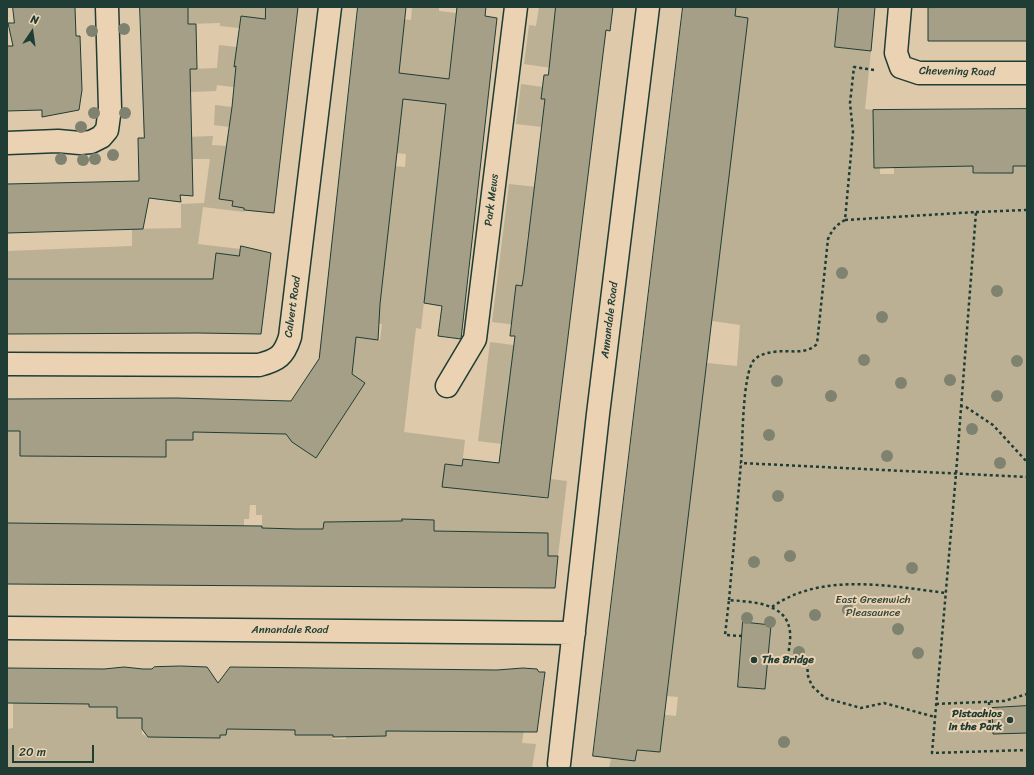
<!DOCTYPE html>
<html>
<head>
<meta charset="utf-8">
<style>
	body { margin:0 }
	#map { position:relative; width:1034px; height:775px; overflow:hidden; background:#dec9aa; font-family:Sriracha,sans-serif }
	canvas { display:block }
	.frame { position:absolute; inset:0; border:8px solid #1f3d34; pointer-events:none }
	.north { position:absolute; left:12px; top:12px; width:40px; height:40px; -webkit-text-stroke:3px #ead2b2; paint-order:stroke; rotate:13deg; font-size:11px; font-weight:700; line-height:16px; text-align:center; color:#1f3d34 }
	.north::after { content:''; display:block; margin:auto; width:14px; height:18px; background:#1f3d34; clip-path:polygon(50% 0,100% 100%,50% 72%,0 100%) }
	.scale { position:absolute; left:12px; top:745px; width:82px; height:18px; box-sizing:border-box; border:2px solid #1f3d34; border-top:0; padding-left:5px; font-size:12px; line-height:14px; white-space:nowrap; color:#1f3d34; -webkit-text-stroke:3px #ead2b2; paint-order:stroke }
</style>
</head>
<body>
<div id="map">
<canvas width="1034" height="775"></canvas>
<div class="frame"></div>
<div class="north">N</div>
<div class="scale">20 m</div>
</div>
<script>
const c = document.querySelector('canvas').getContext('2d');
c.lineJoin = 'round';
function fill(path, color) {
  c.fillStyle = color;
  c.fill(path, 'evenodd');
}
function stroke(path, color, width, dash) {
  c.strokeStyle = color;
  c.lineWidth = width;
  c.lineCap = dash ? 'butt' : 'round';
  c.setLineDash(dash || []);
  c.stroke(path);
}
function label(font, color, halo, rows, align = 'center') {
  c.font = font + ' Sriracha,sans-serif';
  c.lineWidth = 4;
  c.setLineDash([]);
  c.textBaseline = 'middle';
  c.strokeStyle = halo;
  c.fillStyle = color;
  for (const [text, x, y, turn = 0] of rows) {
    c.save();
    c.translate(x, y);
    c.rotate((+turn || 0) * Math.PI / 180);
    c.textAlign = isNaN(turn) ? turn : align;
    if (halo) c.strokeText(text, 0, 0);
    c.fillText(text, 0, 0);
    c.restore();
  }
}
fill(new Path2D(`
	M 188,7 L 266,7 L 265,19 L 241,16 L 239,28 L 220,26 L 220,23 L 188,24 Z
	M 412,7 L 439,7 L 439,11 L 456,13 L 421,329 L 416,328 L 404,432 L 465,440 L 462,466 L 445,464 L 460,489 L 548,499 L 551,479 L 567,481 L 558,556 L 548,556 L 548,533 L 521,532 L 521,556 L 509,532 L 481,532 L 468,556 L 468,531 L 442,531 L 434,556 L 434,522 L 402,519 L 401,555 L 376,531 L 376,521 L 324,522 L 323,555 L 262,554 L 262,515 L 256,515 L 256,505 L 250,505 L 249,519 L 244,519 L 244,526 L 235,526 L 235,548 L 221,525 L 7,523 L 7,431 L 134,434 L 134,457 L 166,457 L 166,434 L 179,440 L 193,440 L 193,432 L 286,434 L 293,442 L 316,458 L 365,383 L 323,354 L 321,343 L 355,347 L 356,337 L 380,340 L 382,324 L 356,321 L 379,311 L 384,272 L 364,254 L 385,256 L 395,166 L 405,167 L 406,154 L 375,151 L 399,73 L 389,17 L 411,20 Z
	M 539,7 L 562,7 L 574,39 L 553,36 L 550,59 L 558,69 L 524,64 L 529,25 L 536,26 Z
	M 728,7 L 839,7 L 835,47 L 871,51 L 865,109 L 873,110 L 874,142 L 880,142 L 880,174 L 894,174 L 894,167 L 973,166 L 973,174 L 988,173 L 988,141 L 999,141 L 999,173 L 1013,173 L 1013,166 L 1027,166 L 1027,768 L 609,768 L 611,759 L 635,761 L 637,750 L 660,752 L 632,711 L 676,716 L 678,697 L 667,696 L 693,476 L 661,463 L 694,467 L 698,434 L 667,413 L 700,417 L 707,363 L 737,366 L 740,325 L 712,321 L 723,225 L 691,221 L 724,217 L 728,183 L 695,180 L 730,167 L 733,143 L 700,139 L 702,130 L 734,134 L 738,101 L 706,97 L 740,84 L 743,59 L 730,57 L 745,43 L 748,18 L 735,16 Z
	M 219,45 L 261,50 L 237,56 L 235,80 L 257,90 L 217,85 L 216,91 L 190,92 L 190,69 L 217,68 Z
	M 521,84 L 543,87 L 541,99 L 566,102 L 553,116 L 543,116 L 542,127 L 516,124 Z
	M 215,105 L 232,107 L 230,119 L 253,122 L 238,128 L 214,125 Z
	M 213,136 L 212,145 L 226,146 L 220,199 L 233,201 L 232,206 L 244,208 L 244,212 L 203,207 L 198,244 L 240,249 L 229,333 L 198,333 L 198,279 L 138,279 L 129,302 L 129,279 L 66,279 L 50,301 L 50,279 L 26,279 L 26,301 L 10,301 L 10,279 L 7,279 L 7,251 L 132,246 L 132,229 L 181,228 L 181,204 L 204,203 L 210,159 L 186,159 L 185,137 Z
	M 509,184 L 556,189 L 554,196 L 534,194 L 530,218 L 552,220 L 550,236 L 528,233 L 526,257 L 547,260 L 545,275 L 523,273 L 522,286 L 516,285 L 517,325 L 492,322 Z
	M 490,342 L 536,348 L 502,444 L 478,441 Z
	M 13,686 L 21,686 L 21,703 L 82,704 L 89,689 L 89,707 L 142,708 L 142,734 L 148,737 L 155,737 L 157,734 L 226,735 L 227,729 L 235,729 L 236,703 L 333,730 L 333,739 L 346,739 L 346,730 L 373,736 L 385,736 L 386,730 L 528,704 L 522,743 L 536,744 L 532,768 L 7,768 L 7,729 L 13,728 Z`), '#bbaf94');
const building = new Path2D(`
	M 13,7 L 75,7 L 76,36 L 80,36 L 82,90 L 79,110 L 42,117 L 42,110 L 7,111 L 7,46 L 13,46 L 8,23 L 14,23 Z
	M 140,7 L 188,7 L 188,24 L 196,24 L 197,69 L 190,69 L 193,196 L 180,195 L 181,202 L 149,198 L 143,229 L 7,233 L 7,184 L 139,181 L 138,138 L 144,138 Z
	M 266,7 L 298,7 L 274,213 L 244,210 L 244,208 L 232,206 L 233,201 L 219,199 L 232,107 L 236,66 L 234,67 L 241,16 L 265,19 Z
	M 358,7 L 406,7 L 399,73 L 449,79 L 457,7 L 486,7 L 485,16 L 497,18 L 461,339 L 438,336 L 442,306 L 424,303 L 446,104 L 403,99 L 380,304 L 378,340 L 356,337 L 352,374 L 365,383 L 316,458 L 292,442 L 286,434 L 193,432 L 193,440 L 166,440 L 166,457 L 20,456 L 20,431 L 7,431 L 7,399 L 176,398 L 291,401 L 319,359 Z
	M 556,7 L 613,7 L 610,31 L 606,30 L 548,498 L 442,487 L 445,464 L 462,466 L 463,459 L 499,463 L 515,336 L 510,336 L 516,285 L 522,286 L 524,273 L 545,99 L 541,99 L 544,75 L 548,75 Z
	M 683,7 L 736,7 L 735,16 L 748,18 L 660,752 L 637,750 L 635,761 L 593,756 Z
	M 839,7 L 875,7 L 871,51 L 835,47 Z
	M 1027,7 L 1027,41 L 928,41 L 928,8 Z
	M 1027,109 L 1027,166 L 1013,166 L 1013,173 L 973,173 L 973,166 L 874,168 L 873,110 Z
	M 241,246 L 271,253 L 261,334 L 198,333 L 7,334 L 7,279 L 213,279 L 216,253 L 239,256 Z
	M 402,519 L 434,520 L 434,531 L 548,533 L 548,556 L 558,556 L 555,588 L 7,584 L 7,523 L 262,526 L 262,528 L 296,529 L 323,529 L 324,522 L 402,521 Z
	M 743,622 L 771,625 L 765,689 L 738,687 Z
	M 181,666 L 207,667 L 218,683 L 230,667 L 497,670 L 523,668 L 537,669 L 539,672 L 545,672 L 537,732 L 386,731 L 386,736 L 333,737 L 333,735 L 295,735 L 295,730 L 227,729 L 226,735 L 220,735 L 220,738 L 148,737 L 142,729 L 142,718 L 117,718 L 117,707 L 89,707 L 89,704 L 7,703 L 7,668 L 104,669 L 124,667 L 143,669 L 152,669 L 154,667 Z
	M 1027,706 L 1027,733 L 993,734 L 992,708 Z`);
fill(building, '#a59f88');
stroke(building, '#1f3d34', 1);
const minor = new Path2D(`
	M 900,7 L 896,53 L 901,67 L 919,73 L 1027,73
	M 7,143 L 58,141 L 80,143 L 91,142 L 101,137 L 107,130 L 110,108 L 107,7
	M 7,364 L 259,365 C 278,360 284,356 290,337 L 330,7
	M 447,386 L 475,339 L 516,7
	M 7,628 L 574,633
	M 559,764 L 598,414 L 648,7`);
stroke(minor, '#1f3d34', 25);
stroke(new Path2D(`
	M 874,70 L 854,67 L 850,103 L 853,132 L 845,220 C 836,225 832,230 828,239 L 817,344 C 804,356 790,349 773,352 C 766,353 759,355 754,360 C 742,375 743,441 741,463 L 1027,477
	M 976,212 L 1027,210
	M 845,220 L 976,212 L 956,474 L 932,753 L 1027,750
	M 960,406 L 966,407 L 993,425 L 1027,462
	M 729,600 L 741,463
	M 772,607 C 821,572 890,586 946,593
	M 742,636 L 725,635 L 729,600 C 751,602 787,602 790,632 C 791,641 788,651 788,661 L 814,663
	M 807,663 L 808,676 L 812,686 L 825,698 L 861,708 L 884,703 L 935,717
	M 989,702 L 990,731
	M 936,704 L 1004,701 L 1027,694`), '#1f3d34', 2.5, [3, 3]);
stroke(minor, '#ead2b2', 22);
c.fillStyle = '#7e826f';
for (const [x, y] of [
	[124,29],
	[92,31],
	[94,113],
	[125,113],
	[81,127],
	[113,155],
	[61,159],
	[95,159],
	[83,160],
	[842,273],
	[997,291],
	[882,317],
	[864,360],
	[1017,361],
	[950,380],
	[777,381],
	[901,383],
	[831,396],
	[997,396],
	[972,429],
	[769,435],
	[887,456],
	[1000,463],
	[778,496],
	[790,556],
	[754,562],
	[912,568],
	[848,610],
	[815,615],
	[747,618],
	[770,622],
	[898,629],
	[799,652],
	[918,653],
	[784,742]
]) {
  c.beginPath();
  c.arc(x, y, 6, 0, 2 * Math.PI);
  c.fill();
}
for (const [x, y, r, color] of [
	[754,660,4,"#1f3d34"],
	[1010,720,4,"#1f3d34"]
]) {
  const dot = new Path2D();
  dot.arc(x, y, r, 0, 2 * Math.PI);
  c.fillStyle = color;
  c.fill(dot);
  stroke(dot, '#ead2b2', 1.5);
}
label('11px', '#1f3d34', '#ead2b2', [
	["Chevening Road",957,72,1],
	["Park Mews",492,200,-83],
	["Calvert Road",293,307,-82],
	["Annandale Road",610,320,-83],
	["Annandale Road",290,630]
]);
label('11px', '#2f483e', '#ead2b2', [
	["East Greenwich",873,600],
	["Pleasaunce",873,613]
]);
label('bold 11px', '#1f3d34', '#ead2b2', [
	["The Bridge",762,660],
	["Pistachios",1002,714,"right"],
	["in the Park",1002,727,"right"]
], 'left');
</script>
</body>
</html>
